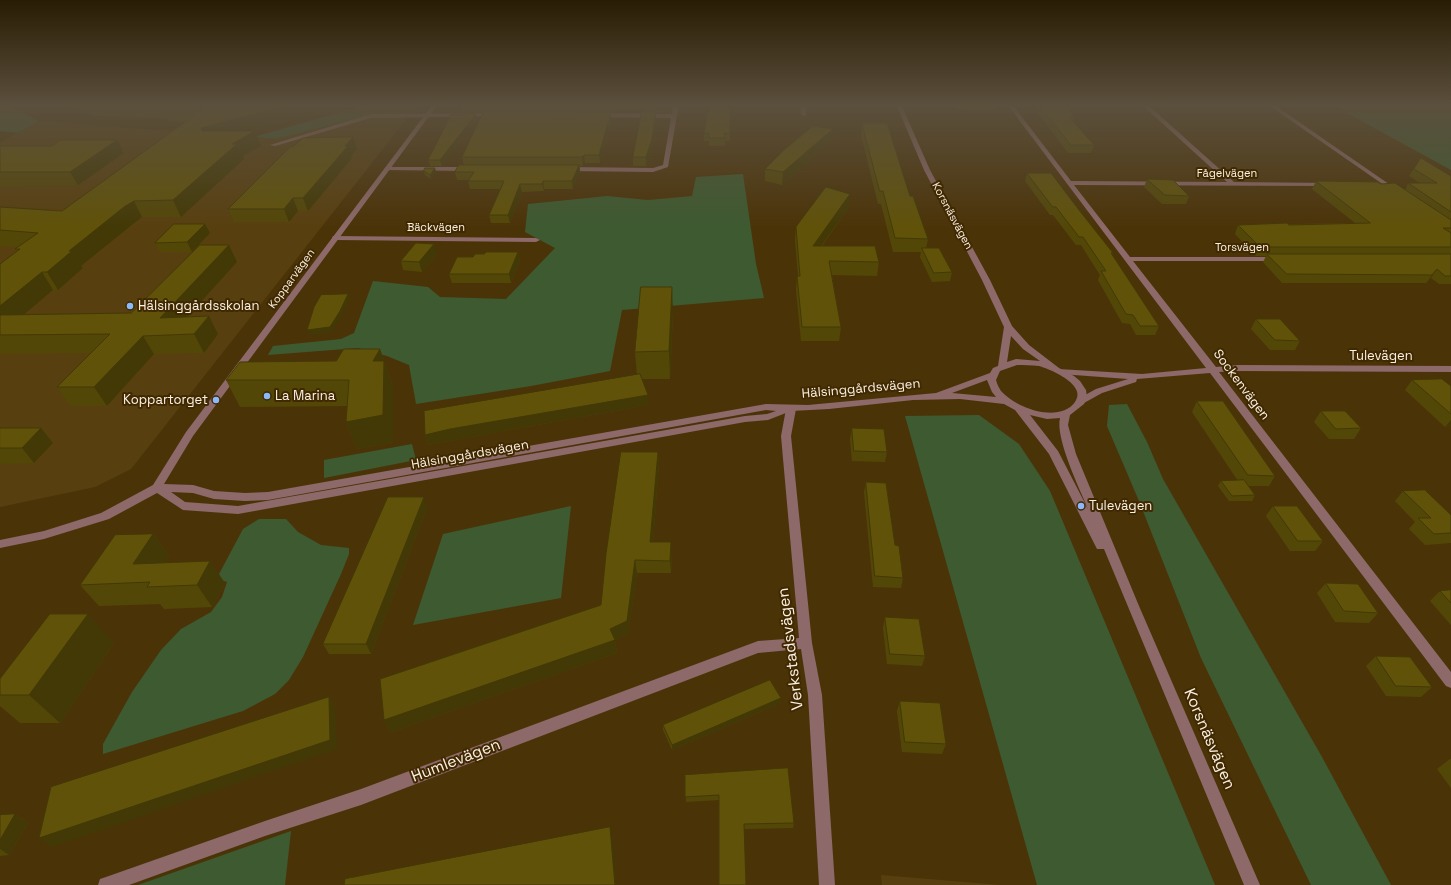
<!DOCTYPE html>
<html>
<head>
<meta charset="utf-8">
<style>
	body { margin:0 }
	canvas { display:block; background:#4b3308 }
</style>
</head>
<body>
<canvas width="1451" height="885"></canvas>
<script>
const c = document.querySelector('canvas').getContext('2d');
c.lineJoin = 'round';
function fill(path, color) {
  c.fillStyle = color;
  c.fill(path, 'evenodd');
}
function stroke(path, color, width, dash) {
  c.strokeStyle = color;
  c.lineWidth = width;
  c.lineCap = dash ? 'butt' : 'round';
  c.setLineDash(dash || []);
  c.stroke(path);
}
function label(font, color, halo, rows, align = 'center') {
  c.font = font + ' "Space Grotesk",sans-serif';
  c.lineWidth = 4;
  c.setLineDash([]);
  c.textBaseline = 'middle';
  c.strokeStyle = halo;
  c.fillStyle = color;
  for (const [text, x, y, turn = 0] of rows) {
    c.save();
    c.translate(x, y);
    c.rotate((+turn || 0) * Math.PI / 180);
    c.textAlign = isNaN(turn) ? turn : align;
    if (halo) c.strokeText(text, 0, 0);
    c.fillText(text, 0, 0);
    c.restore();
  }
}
fill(new Path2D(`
	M 412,112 L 131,469 L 95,487 L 0,507 L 0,143 L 38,121 L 276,139 L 377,113 Z
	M 881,875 L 1000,885 L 882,885 Z`), '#583f0f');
fill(new Path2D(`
	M 370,104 L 421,104 L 412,112 L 377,113 L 276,139 L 253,137 Z
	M 1334,104 L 1451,104 L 1451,170 L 1347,113 Z
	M 0,105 L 23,112 L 38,121 L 18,133 L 0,131 Z
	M 743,174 L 756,264 L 764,298 L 622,310 L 610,371 L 531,386 L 416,404 L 409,365 L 387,356 L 358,348 L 268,355 L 273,346 L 341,339 L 354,333 L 373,281 L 428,287 L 440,297 L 506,299 L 555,248 L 525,232 L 528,204 L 607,196 L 648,200 L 692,196 L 696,177 Z
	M 1127,404 L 1147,442 L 1163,479 L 1322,757 L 1391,885 L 1311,885 L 1201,658 L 1139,501 L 1107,426 L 1109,405 Z
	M 979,415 L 1019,444 L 1050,491 L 1215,885 L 1037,885 L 905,416 Z
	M 412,444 L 416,460 L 324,478 L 324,460 Z
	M 571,506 L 561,598 L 413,625 L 443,534 Z
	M 259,519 L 286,519 L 298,532 L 321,545 L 349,548 L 349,554 L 341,574 L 303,657 L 289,680 L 275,694 L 243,711 L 103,754 L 103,744 L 132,692 L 161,650 L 181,629 L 211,612 L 222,597 L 227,582 L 221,580 L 218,576 L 243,529 Z
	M 291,831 L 285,885 L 138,885 Z`), '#3d5a31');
fill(new Path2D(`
	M 673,104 L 679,104 L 668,167 L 653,172 L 568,171 L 565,169 L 568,167 L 653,168 L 663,165 L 671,118 L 598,117 L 595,115 L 598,113 L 672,114 Z
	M 800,104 L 806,104 L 806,116 L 801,115 Z
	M 1007,104 L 1012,104 L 1071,181 L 1227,182 L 1141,104 L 1147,104 L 1234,182 L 1331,183 L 1331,185 L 1329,186 L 1074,185 L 1130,257 L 1281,257 L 1282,259 L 1278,261 L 1133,261 L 1216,367 L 1238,365 L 1451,366 L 1451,372 L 1238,371 L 1219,372 L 1451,672 L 1451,688 L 1446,686 L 1210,373 L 1137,379 L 1136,382 L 1102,393 L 1084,403 L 1078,403 L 1076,401 L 1078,399 L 1096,389 L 1128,379 L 1061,374 L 1057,371 L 1058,369 L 1142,374 L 1206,368 Z
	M 1267,104 L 1273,104 L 1399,191 L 1394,192 Z
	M 494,113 L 497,115 L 496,116 L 371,118 L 275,146 L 270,145 L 371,114 Z
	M 387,167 L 470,167 L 473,169 L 470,171 L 385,170 L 384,169 Z
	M 333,236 L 536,238 L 540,240 L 536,242 L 336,240 L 332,238 Z
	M 791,406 L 796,409 L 791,436 L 812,643 L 822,695 L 835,885 L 819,885 L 808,695 L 801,649 L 758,653 L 361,805 L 265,836 L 129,885 L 98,885 L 100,879 L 106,877 L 265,821 L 361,789 L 758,641 L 799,638 L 781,436 L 786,409 Z`), '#8d696a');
fill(new Path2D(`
	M 433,104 L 438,104 L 193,436 L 164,484 L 193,485 L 214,491 L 245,493 L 268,492 L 766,404 L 808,405 L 936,393 L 990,373 L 993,368 L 998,366 L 1004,327 L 982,280 L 924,170 L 896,104 L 901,104 L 930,170 L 990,280 L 1012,326 L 1029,345 L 1059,368 L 1074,376 L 1080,381 L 1086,390 L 1087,397 L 1084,404 L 1070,415 L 1068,425 L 1076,454 L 1139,606 L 1260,885 L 1244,885 L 1104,549 L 1097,549 L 1049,454 L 1015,410 L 1004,404 L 960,399 L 913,400 L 829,409 L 791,411 L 768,420 L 745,422 L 238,514 L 183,510 L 157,493 L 109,519 L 44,539 L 0,548 L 0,540 L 44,531 L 101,513 L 153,485 L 186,432 ZM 1011,336 L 1023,349 L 1040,361 L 1016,359 L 1007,362 ZM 1017,365 C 1024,365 1032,365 1039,366 C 1050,369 1088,385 1075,402 C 1059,424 1016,408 1001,391 C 999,388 997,384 996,380 L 1000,371 ZM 987,380 L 992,392 L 996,397 L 952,393 ZM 766,410 L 776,411 L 767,414 L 745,416 L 238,506 L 185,502 L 171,492 L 193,493 L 214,499 L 245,501 L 268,500 ZM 1030,415 L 1047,419 L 1060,418 C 1055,438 1080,490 1089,511 L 1058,451 Z`), '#8d696a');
fill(new Path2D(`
	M 60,104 L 330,104 L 322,109 L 323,112 L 250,131 L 261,146 L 243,156 L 244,159 L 181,217 L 142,217 L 133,224 L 81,266 L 83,268 L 58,290 L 53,290 L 24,314 L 131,313 L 237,262 L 187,317 L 218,334 L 204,353 L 154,354 L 107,406 L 70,406 L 57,387 L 92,353 L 0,354 L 0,264 L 17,251 L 15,249 L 17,247 L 0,246 L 0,207 L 62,211 L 184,122 L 168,121 L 167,118 L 95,116 L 72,107 L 70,108 Z
	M 461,104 L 657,104 L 657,112 L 656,112 L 656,119 L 652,147 L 646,166 L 633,166 L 633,157 L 644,112 L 644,109 L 614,109 L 613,112 L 611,112 L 611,119 L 600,163 L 585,163 L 583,166 L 580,166 L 580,172 L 573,189 L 544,189 L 544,191 L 522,192 L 510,223 L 491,223 L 489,215 L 501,189 L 470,189 L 468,181 L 469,180 L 457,180 L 455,172 L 464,165 L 462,157 L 483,114 L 482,112 L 462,112 Z
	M 710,104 L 726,104 L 725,109 L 730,109 L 730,141 L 725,141 L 725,146 L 709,146 L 709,141 L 704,141 L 704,133 Z
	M 954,104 L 995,104 L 994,111 L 967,111 L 966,109 L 957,109 Z
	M 1031,104 L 1066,104 L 1074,117 L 1073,121 L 1094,145 L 1091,153 L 1068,153 Z
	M 1239,104 L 1245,104 L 1243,107 Z
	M 477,119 L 442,166 L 430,166 L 428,160 Z
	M 862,123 L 910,196 L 928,239 L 926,248 L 952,272 L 950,281 L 932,282 L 920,257 L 921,252 L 893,252 L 881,204 L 878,204 L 861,135 Z
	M 117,140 L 124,153 L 78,185 L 0,186 L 0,146 L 51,146 Z
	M 832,141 L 782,185 L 765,181 L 765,169 Z
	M 357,149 L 351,156 L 352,158 L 308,211 L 298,211 L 289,222 L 234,222 L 228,209 Z
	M 1421,158 L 1451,176 L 1451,284 L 1439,284 L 1431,278 L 1426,283 L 1282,283 L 1263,262 L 1266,256 L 1256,256 L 1235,234 L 1238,225 L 1355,223 L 1312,189 L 1316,181 L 1381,184 L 1405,190 L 1408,183 L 1420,183 L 1409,176 Z
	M 424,171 L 436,172 L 431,179 L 425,175 Z
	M 1027,173 L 1079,210 L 1113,253 L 1112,256 L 1159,326 L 1155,335 L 1136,335 L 1130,324 L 1122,323 L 1098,280 L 1100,275 L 1081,245 L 1076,245 L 1053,215 L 1050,215 L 1025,181 Z
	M 1147,179 L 1189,196 L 1186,204 L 1162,204 L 1144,187 Z
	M 849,207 L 822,246 L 879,262 L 877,276 L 832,275 L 841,327 L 839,341 L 801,341 L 796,290 L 797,276 L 798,276 L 795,240 L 796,227 Z
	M 205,224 L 210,233 L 192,252 L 160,252 L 155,243 Z
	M 518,252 L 520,261 L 511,283 L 452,283 L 449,274 L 473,257 Z
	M 437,254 L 422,272 L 403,270 L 401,261 Z
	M 673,313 L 670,379 L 642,379 L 648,405 L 454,440 L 428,445 L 425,435 L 637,375 L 635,352 Z
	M 1256,319 L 1300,341 L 1295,350 L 1270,350 L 1251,329 Z
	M 380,349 L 393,387 L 393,442 L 357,449 L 346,422 L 347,406 L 240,407 L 226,380 L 336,361 Z
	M 1412,380 L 1451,386 L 1451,425 L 1445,427 L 1405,390 Z
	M 1197,401 L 1275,476 L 1269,486 L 1248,486 L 1255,495 L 1252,501 L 1229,501 L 1218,486 L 1221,481 L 1238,481 L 1192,412 Z
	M 1321,411 L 1361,428 L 1354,439 L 1329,439 L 1314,422 Z
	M 0,428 L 41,428 L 53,443 L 34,463 L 0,464 Z
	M 852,428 L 887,452 L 885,462 L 852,461 L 850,439 Z
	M 658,452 L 659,464 L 653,542 L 672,555 L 671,573 L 637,573 L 628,634 L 615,640 L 617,653 L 391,732 L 384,720 L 601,605 Z
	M 866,482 L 895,545 L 903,578 L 901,588 L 873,587 L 864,492 Z
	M 1403,491 L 1451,515 L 1451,543 L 1425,545 L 1409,529 L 1415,522 L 1395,501 Z
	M 1273,506 L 1323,541 L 1315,551 L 1290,551 L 1266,516 Z
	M 427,508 L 371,654 L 329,654 L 323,644 Z
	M 153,534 L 169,556 L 164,563 L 225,583 L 212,607 L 164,609 L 160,604 L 99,606 L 80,585 Z
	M 1326,583 L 1378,613 L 1369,623 L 1335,622 L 1317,593 Z
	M 1451,590 L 1451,625 L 1430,601 L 1440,591 Z
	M 885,617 L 925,656 L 922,666 L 887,664 L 883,628 Z
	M 114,643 L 60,723 L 20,723 L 0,706 L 0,679 Z
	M 1376,656 L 1432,687 L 1421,697 L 1386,696 L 1366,666 Z
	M 900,701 L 946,744 L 942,754 L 902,752 L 897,711 Z
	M 781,703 L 672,750 L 663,730 L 663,725 Z
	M 1450,759 L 1451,759 L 1451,788 L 1437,769 Z
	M 685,775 L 794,823 L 793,828 L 744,829 L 719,800 L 686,802 Z
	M 15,814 L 28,823 L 9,855 L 0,856 L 0,815 Z`), '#534708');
fill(new Path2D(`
	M 68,104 L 70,104 L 72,107 L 70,108 Z
	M 293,104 L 330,104 L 322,109 L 323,112 L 208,142 L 202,131 L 201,128 Z
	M 613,104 L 614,104 L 614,109 L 613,112 Z
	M 611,112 L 611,119 L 600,163 L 599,155 Z
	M 656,112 L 656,119 L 652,147 L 646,166 L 646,157 Z
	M 476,114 L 477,119 L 442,166 L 440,160 Z
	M 833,129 L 832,141 L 782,185 L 783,172 Z
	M 255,131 L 261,146 L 243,156 L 244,159 L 181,217 L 173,200 L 232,144 Z
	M 0,133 L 3,138 L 0,139 Z
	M 353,137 L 357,149 L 351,156 L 352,158 L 308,211 L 303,198 Z
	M 117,140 L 124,153 L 78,185 L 70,172 Z
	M 584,155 L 585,163 L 583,166 L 582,157 Z
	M 579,165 L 580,172 L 573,189 L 572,181 Z
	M 435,168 L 436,172 L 431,179 L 430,175 Z
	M 543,181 L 544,189 L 544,191 L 542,184 Z
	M 520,184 L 522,192 L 510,223 L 508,215 Z
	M 850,194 L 849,207 L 812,259 L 813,246 Z
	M 293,198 L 298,211 L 289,222 L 284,209 Z
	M 134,201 L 142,217 L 133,224 L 81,266 L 83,268 L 58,290 L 47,272 L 69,251 L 124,207 Z
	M 205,224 L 210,233 L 192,252 L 187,242 Z
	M 434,244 L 437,254 L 422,272 L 419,262 Z
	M 229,245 L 237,262 L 170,336 L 160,318 Z
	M 518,252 L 520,261 L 511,283 L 509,274 Z
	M 1437,269 L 1431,278 L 1426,283 L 1432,275 Z
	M 42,272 L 53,290 L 2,333 L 0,330 L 0,306 Z
	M 672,287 L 673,313 L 670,379 L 669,351 Z
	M 348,294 L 350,298 L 342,315 L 332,332 L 310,335 L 307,330 Z
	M 209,316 L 218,334 L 204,353 L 194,334 Z
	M 143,336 L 154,354 L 107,406 L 94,387 Z
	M 380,349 L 393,387 L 393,442 L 357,449 L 346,422 L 373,361 Z
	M 648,395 L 648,405 L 454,440 L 428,445 L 425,435 L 450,429 Z
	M 1451,420 L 1451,425 L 1445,427 Z
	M 41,428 L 53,443 L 34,463 L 22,448 Z
	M 658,452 L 659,464 L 652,555 L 650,542 Z
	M 424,497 L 427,508 L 371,654 L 366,644 Z
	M 153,534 L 169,556 L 151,584 L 133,564 Z
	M 671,542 L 672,555 L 671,573 L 670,561 Z
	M 635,560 L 637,573 L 628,634 L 615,640 L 617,653 L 391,732 L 384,720 L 610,629 Z
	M 210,561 L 225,583 L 212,607 L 197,585 Z
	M 88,614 L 114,643 L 60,723 L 29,695 Z
	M 329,697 L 335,707 L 337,749 L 52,847 L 39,838 Z
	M 781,698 L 781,703 L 672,750 L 672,745 Z
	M 15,814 L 28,823 L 9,855 L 0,849 L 0,840 Z
	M 610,827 L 613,840 L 617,885 L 615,885 Z`), '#433906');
const building = new Path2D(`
	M 166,104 L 293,104 L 201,128 L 202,131 L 255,131 L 232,144 L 237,144 L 173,200 L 134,201 L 124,207 L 69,251 L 72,251 L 47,272 L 42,272 L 0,306 L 0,264 L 20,249 L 15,249 L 38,233 L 0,230 L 0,207 L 62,211 L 203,109 L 162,107 Z
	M 461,104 L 613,104 L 612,105 L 460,105 Z
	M 644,104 L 657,104 L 657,106 L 643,105 Z
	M 710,104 L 725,104 L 724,109 L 730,109 L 730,133 L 724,133 L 725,138 L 709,138 L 709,133 L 704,133 Z
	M 1039,104 L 1066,104 L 1074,117 L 1069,117 L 1094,145 L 1071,145 Z
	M 482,111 L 611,112 L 599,155 L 584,155 L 582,157 L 462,157 L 483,112 Z
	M 642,112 L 656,112 L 652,139 L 646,157 L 633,157 Z
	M 476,114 L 440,160 L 428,160 L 451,115 Z
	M 862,123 L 887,123 L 910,196 L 913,196 L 928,239 L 895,238 L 883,191 L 880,191 Z
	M 813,126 L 833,129 L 783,172 L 765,169 L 784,150 Z
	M 353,137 L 345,146 L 348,146 L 303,198 L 293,198 L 284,209 L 228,209 L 290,147 L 294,146 L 303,138 Z
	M 61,140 L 117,140 L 70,172 L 0,172 L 0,146 L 51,146 Z
	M 1421,158 L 1451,176 L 1451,212 L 1408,183 L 1437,183 L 1414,169 Z
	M 459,165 L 579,165 L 572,181 L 543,181 L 542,184 L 520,184 L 508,215 L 489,215 L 504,181 L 468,181 L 474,172 L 455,172 Z
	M 425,168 L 435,168 L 430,175 L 424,171 Z
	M 1027,173 L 1051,173 L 1079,210 L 1113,253 L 1111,253 L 1159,326 L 1140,326 L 1133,315 L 1126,314 L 1101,271 L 1106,271 L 1083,237 L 1079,237 L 1056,207 L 1053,207 Z
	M 1147,179 L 1173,180 L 1189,196 L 1165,195 Z
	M 1316,181 L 1378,182 L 1381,184 L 1395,183 L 1451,220 L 1451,228 L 1443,228 L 1451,233 L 1451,247 L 1260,247 L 1238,225 L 1287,223 L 1289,225 L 1370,223 Z
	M 826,187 L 850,194 L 813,246 L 875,246 L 879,262 L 829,261 L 841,327 L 802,327 L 797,276 L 800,276 L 796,227 Z
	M 174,224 L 205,224 L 187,242 L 155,243 Z
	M 416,243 L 434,244 L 419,262 L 401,261 Z
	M 200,245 L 229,245 L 160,318 L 209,316 L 194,334 L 143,336 L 94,387 L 57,387 L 110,334 L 0,335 L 0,315 L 131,313 Z
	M 922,248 L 939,248 L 952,272 L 934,273 Z
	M 486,252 L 518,252 L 509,274 L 449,274 L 457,257 L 473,257 L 475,254 L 484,254 Z
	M 1267,254 L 1451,254 L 1451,276 L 1445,276 L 1437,269 L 1432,275 L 1287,274 Z
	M 641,287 L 672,287 L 669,351 L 635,352 Z
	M 348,294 L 340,311 L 330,327 L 307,330 L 314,307 L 321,295 Z
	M 1256,319 L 1280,319 L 1300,341 L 1275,340 Z
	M 344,349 L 380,349 L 373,361 L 384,361 L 383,415 L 346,422 L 349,380 L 226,380 L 240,362 L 336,361 Z
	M 640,374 L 648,395 L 450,429 L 425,435 L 424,411 Z
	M 1442,379 L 1451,386 L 1451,414 L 1412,380 Z
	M 1197,401 L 1223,401 L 1275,476 L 1248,475 Z
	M 1321,411 L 1345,411 L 1361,428 L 1336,429 Z
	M 0,428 L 41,428 L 22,448 L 0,448 Z
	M 852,428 L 884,429 L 887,452 L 854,451 Z
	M 621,452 L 658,452 L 650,542 L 671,542 L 670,561 L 635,560 L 627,621 L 610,629 L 615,640 L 384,720 L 380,679 L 601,605 L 606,554 Z
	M 1244,480 L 1255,495 L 1232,496 L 1221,481 Z
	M 866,482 L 886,483 L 895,545 L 899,546 L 903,578 L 875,576 Z
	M 1425,490 L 1451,515 L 1451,533 L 1434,534 L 1418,518 L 1431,518 L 1403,491 Z
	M 388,497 L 424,497 L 366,644 L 323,644 Z
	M 1273,506 L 1297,506 L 1323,541 L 1298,541 Z
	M 153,534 L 133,564 L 210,561 L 197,585 L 147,587 L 150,582 L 80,585 L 115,535 Z
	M 1326,583 L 1358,584 L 1378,613 L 1344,611 Z
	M 1451,590 L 1451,603 L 1440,591 Z
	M 50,614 L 88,614 L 29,695 L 0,695 L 0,679 Z
	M 885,617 L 919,619 L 925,656 L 890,654 Z
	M 1376,656 L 1410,657 L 1432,687 L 1396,686 Z
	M 770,680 L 781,698 L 672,745 L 663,725 Z
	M 329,697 L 330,740 L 39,838 L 51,787 Z
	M 900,701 L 940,703 L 946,744 L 905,742 Z
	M 788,768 L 794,823 L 744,824 L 746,885 L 719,885 L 719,795 L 685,797 L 685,775 Z
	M 15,814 L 0,840 L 0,815 Z
	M 610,827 L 615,885 L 344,885 L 345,879 Z`);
fill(building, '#605209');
stroke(building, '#433906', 1);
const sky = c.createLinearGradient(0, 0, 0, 228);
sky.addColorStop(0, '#291c04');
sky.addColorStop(0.46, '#5b503d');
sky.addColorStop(1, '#5b503d00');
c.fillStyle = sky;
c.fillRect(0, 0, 1451, 228);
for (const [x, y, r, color] of [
	[130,306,4,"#8bbafc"],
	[267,396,4,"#8bbafc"],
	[216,400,4,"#8bbafc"],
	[1081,506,4,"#8bbafc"]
]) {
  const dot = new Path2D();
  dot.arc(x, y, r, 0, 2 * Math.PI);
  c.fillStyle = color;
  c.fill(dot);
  stroke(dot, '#402900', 1.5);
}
label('11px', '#fbf1e3', '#402900', [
	["Fågelvägen",1227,174],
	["Korsnäsvägen",952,216,62],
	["Bäckvägen",436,228],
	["Torsvägen",1242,248],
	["Kopparvägen",292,279,-54]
]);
label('13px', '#fbf1e3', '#402900', [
	["Hälsinggårdsskolan",138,306],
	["La Marina",275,396],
	["Koppartorget",208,400,"right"],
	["Tulevägen",1089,506]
], 'left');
label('13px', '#fbf1e3', '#402900', [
	["Tulevägen",1381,356],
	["Sockenvägen",1241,385,53],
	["Hälsinggårdsvägen",861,389,-5],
	["Hälsinggårdsvägen",470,455,-10]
]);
label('16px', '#fbf1e3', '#402900', [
	["Verkstadsvägen",791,649,-97],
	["Korsnäsvägen",1209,739,67],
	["Humlevägen",456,761,-21]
]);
</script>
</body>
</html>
